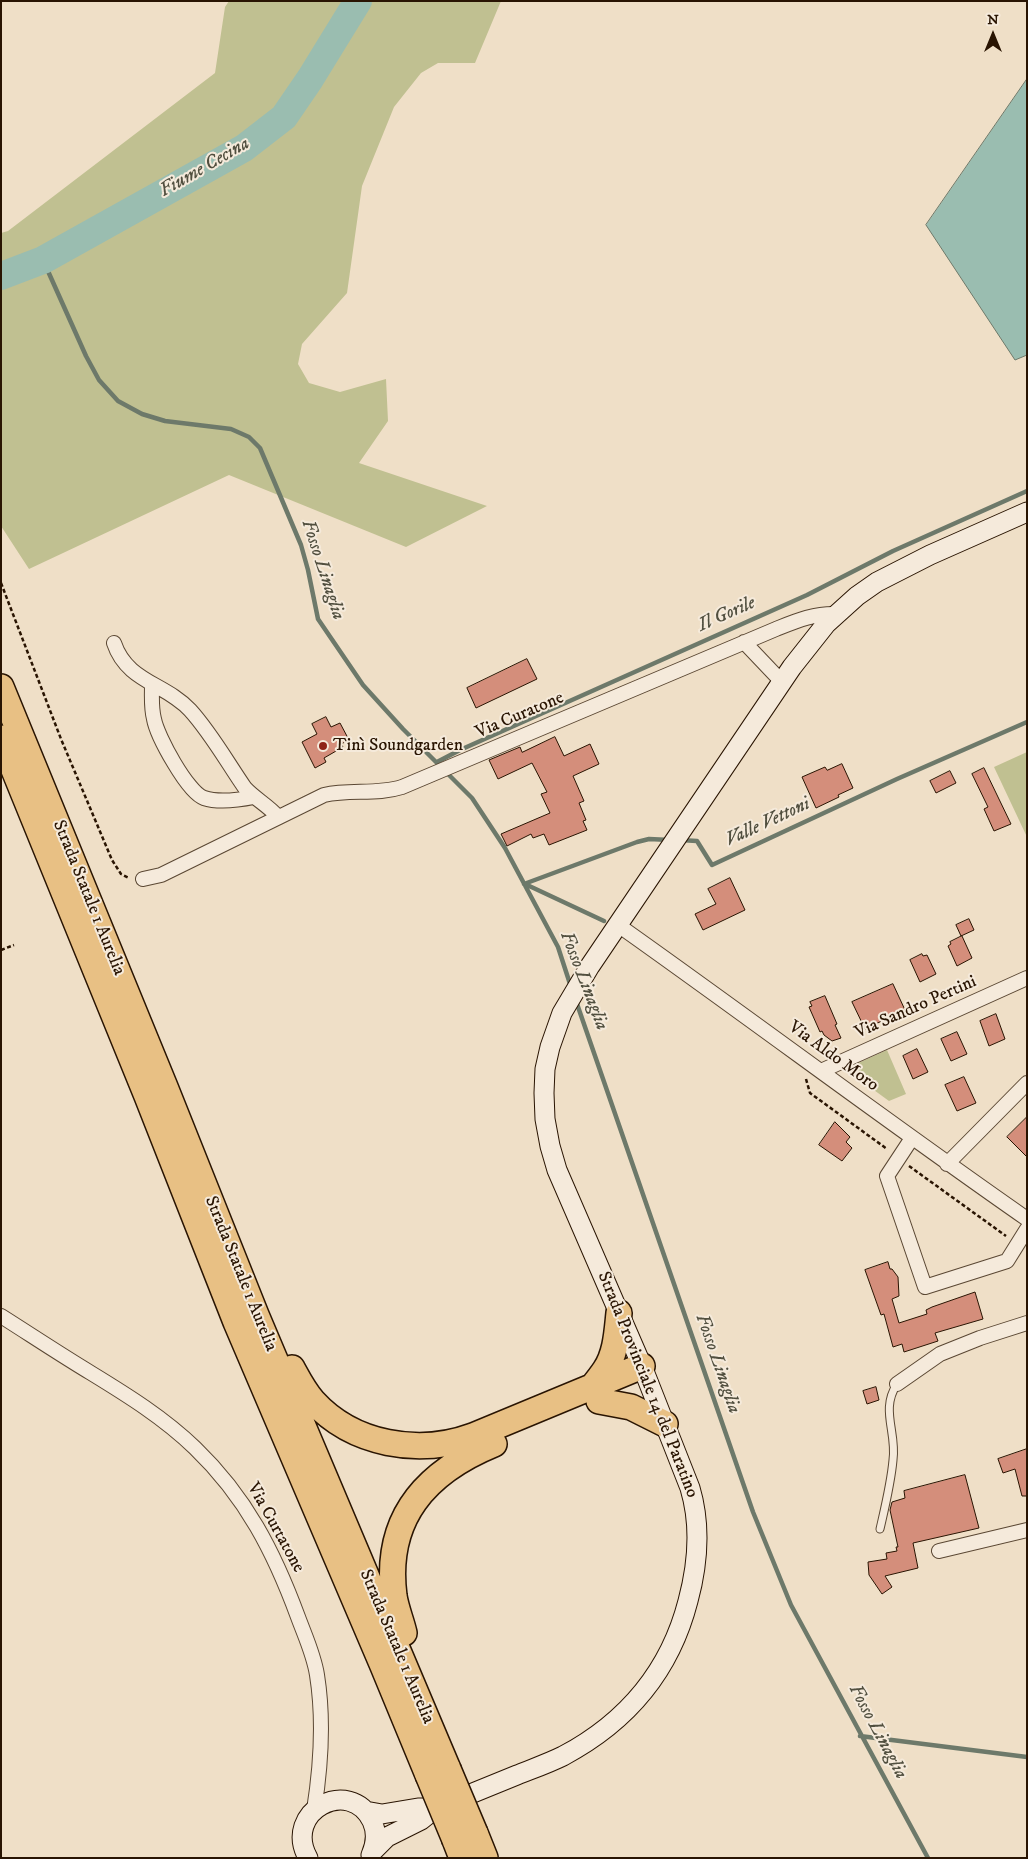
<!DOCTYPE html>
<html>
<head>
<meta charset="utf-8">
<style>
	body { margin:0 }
	#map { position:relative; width:1028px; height:1859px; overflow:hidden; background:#efdfc7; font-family:"IM FELL DW Pica",serif }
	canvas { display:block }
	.frame { position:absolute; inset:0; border:2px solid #291402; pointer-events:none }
	.north { position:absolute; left:968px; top:10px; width:50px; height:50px; -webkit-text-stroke:4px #f5eadb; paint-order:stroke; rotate:0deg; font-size:14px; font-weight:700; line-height:20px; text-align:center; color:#291402 }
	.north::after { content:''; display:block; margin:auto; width:18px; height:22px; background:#291402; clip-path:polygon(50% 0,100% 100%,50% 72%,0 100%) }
</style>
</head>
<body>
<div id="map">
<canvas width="1028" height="1859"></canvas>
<div class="frame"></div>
<div class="north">N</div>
</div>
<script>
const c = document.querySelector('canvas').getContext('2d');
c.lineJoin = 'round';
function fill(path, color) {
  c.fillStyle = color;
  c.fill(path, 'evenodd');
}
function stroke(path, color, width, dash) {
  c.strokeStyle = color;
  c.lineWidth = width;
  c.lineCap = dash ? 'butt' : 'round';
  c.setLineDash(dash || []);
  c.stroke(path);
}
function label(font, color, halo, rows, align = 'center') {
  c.font = font + ' "IM FELL DW Pica",serif';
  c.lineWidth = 4;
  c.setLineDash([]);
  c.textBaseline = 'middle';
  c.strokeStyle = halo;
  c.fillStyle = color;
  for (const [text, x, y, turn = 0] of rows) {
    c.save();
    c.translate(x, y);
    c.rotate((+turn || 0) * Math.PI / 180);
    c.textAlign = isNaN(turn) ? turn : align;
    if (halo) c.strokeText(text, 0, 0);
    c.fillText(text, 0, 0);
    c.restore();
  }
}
fill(new Path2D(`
	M 229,1 L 501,1 L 475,63 L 438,63 L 421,73 L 394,107 L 362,186 L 347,293 L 302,344 L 298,364 L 309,383 L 340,392 L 386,379 L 388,421 L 359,463 L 487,506 L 406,547 L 229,475 L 29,569 L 1,526 L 1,233 L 8,231 L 215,73 L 225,7 Z
	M 1027,752 L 1027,837 L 994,767 Z
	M 887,1050 L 906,1094 L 889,1101 L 845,1069 Z`), '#c0c091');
const water = new Path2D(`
	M 1027,79 L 1027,355 L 1015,360 L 926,225 Z`);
fill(water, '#9abdb0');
stroke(water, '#6d796a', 1);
stroke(new Path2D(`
	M 43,260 L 86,356 L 99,380 L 118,401 L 142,414 L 165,421 L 231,429 L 249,437 L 260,448 L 301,545 L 308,570 L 318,619 L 363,685 L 403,729 L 472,798 L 505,848 L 558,947 L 571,987
	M 437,762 L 460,750 L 807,595 L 893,551 L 1027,491
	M 680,840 L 697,841 L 712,865 L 897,779 L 1027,722
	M 524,884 L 637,842 L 649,839 L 670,840
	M 525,884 L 604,921
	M 576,1001 L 753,1512 L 791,1605 L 928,1858
	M 860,1736 L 1027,1757`), '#6d796a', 4.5);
stroke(new Path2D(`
	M 1,276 L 43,260 L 244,148 L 284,117 L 310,79 L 358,1`), '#9abdb0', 28);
const building = new Path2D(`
	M 527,659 L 537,679 L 476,708 L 467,688 Z
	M 326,717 L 331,727 L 340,723 L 349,740 L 341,744 L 343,747 L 324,758 L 326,762 L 315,768 L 302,742 L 317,734 L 312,724 Z
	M 555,737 L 564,756 L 590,744 L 599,764 L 573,776 L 584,801 L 579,803 L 586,820 L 583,821 L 587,830 L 549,845 L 544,834 L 533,838 L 531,834 L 507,846 L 501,834 L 550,813 L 541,794 L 547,792 L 532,763 L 498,779 L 489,760 L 520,747 L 522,752 Z
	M 842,764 L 853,788 L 838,795 L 839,797 L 816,808 L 802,777 L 825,767 L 827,770 Z
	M 984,768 L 1011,824 L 994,831 L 984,809 L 988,807 L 972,774 Z
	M 950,771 L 956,783 L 936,793 L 930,781 Z
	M 730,878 L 745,910 L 703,930 L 695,914 L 716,904 L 708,889 Z
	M 969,919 L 974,930 L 961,936 L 956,925 Z
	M 962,936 L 972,958 L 957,966 L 948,946 L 951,944 L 950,942 Z
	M 922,954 L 923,956 L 927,955 L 936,974 L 920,982 L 910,960 Z
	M 893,984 L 905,1010 L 865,1029 L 852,1002 Z
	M 825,996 L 837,1024 L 835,1025 L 841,1038 L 832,1041 L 824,1035 L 822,1031 L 820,1032 L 809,1007 L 812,1006 L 810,1002 Z
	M 996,1014 L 1005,1039 L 989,1046 L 980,1021 Z
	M 957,1032 L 967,1054 L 951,1061 L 941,1039 Z
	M 917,1049 L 928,1072 L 913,1079 L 903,1056 Z
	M 964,1077 L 976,1103 L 957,1111 L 945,1085 Z
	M 1027,1117 L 1027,1157 L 1007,1137 Z
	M 835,1122 L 850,1137 L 846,1142 L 852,1148 L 842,1161 L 819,1145 Z
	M 888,1262 L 890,1269 L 892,1269 L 898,1277 L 899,1296 L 892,1299 L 899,1323 L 927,1314 L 926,1310 L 932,1307 L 975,1292 L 983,1319 L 935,1333 L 938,1341 L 904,1352 L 902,1344 L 893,1347 L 884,1314 L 881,1315 L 865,1270 Z
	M 876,1387 L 879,1400 L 867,1404 L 863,1391 Z
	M 1027,1449 L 1027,1496 L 1022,1496 L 1015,1469 L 1003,1473 L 998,1459 Z
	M 965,1475 L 979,1528 L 913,1543 L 918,1568 L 885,1576 L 892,1587 L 882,1594 L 869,1575 L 868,1562 L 887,1559 L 886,1553 L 897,1551 L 896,1547 L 898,1547 L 890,1510 L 892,1502 L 905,1498 L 904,1491 Z`);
fill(building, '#d48e7b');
stroke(building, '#291402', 1);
const lane = new Path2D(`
	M 880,1529 C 885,1507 891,1483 893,1460 C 897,1432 880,1410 897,1384`);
const street = new Path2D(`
	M 744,642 L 782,682
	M 114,643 C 127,682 165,683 190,710 C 211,733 227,762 245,788 C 255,799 269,806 278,817
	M 152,685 C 152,696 151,708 154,719 C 157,736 188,793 204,798 C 219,803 239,800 254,797
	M 143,879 L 161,875 L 324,795 C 350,789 377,795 402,787 L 776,629 C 796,621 815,613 837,614
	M 618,925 C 755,1022 889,1123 1027,1219
	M 821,1071 L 1027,978
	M 912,1138 L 887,1176 L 925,1287 L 1007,1261 L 1027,1229
	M 947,1164 L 1027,1083
	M 1,1316 C 31,1335 61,1355 91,1373 C 127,1395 164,1418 195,1448 C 246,1497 274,1552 298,1617 C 305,1636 314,1655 317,1675 C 324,1719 321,1766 314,1810
	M 897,1384 L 940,1354 L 980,1338 L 1027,1323
	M 939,1551 L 1027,1530`);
const secondary = new Path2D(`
	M 365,1811 L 382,1814 L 418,1808 L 436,1808
	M 374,1850 L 387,1837 L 421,1820 L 436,1808 C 463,1797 490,1786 517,1775 C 532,1769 549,1763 563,1756 C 627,1722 670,1671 688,1601 C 698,1564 701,1525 690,1488 L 642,1366 L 557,1170 L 550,1146 L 545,1119 L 544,1093 L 545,1069 L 550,1047 L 562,1013 L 590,966 L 792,667 L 826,624 L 857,596 L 877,582 L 930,555 L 1027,512
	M 308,1858 C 282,1811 350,1776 372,1821 C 377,1832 376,1844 371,1855`);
const highway = new Path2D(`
	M 1,687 L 165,1087 L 256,1315 L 448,1769
	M 1,738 L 147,1096 L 236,1322 L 383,1666 L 428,1775
	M 292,1368 C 298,1379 304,1391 313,1401 C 353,1445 419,1456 473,1436 L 642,1366
	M 593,1386 C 597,1381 601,1376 605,1370 C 616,1354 617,1332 619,1313
	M 599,1401 L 631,1407 L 665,1424
	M 404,1633 C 401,1620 396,1609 394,1596 C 384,1518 426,1472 494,1444
	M 475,1833 L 485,1858
	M 455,1840 L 462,1858`);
stroke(lane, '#5a4733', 9);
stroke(street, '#5a4733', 16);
stroke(secondary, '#291402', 21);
stroke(highway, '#291402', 28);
stroke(new Path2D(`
	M 1,583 L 61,739 L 112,860 L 121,874 L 129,878
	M 1,950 L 14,945
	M 806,1079 L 810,1093 L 887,1149
	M 909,1166 L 1006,1236`), '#291402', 2.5, [4, 2.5]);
stroke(lane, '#f5eadb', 7);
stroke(street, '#f5eadb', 14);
stroke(secondary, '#f5eadb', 19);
stroke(highway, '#e8c084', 25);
const highwayBridge = new Path2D(`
	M 448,1769 L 475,1833
	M 428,1775 L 455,1840`);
stroke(highwayBridge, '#291402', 28, []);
stroke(highwayBridge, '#e8c084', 25);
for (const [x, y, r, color] of [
	[323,746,5,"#8f2418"]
]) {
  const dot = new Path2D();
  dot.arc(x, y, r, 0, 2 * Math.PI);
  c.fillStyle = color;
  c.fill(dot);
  stroke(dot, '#f5eadb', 2);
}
label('18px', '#291402', '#f5eadb', [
	["Via Curatone",520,716,-23],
	["Strada Statale 1 Aurelia",88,898,68],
	["Via Sandro Pertini",916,1008,-24],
	["Via Aldo Moro",833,1057,36],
	["Strada Statale 1 Aurelia",240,1274,68],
	["Strada Provinciale 14 del Paratino",647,1385,68],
	["Via Curtatone",275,1528,61],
	["Strada Statale 1 Aurelia",396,1647,67]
]);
label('18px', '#291402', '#f5eadb', [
	["Tinì Soundgarden",333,746]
], 'left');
label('italic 19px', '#514f3f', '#f5eadb', [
	["Fiume Cecina",205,168,-30],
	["Fosso Linaglia",322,570,72],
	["Il Gorile",727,615,-24],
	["Valle Vettoni",768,823,-25],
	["Fosso Linaglia",583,981,69],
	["Fosso Linaglia",717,1364,71],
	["Fosso Linaglia",877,1732,62]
]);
</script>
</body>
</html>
